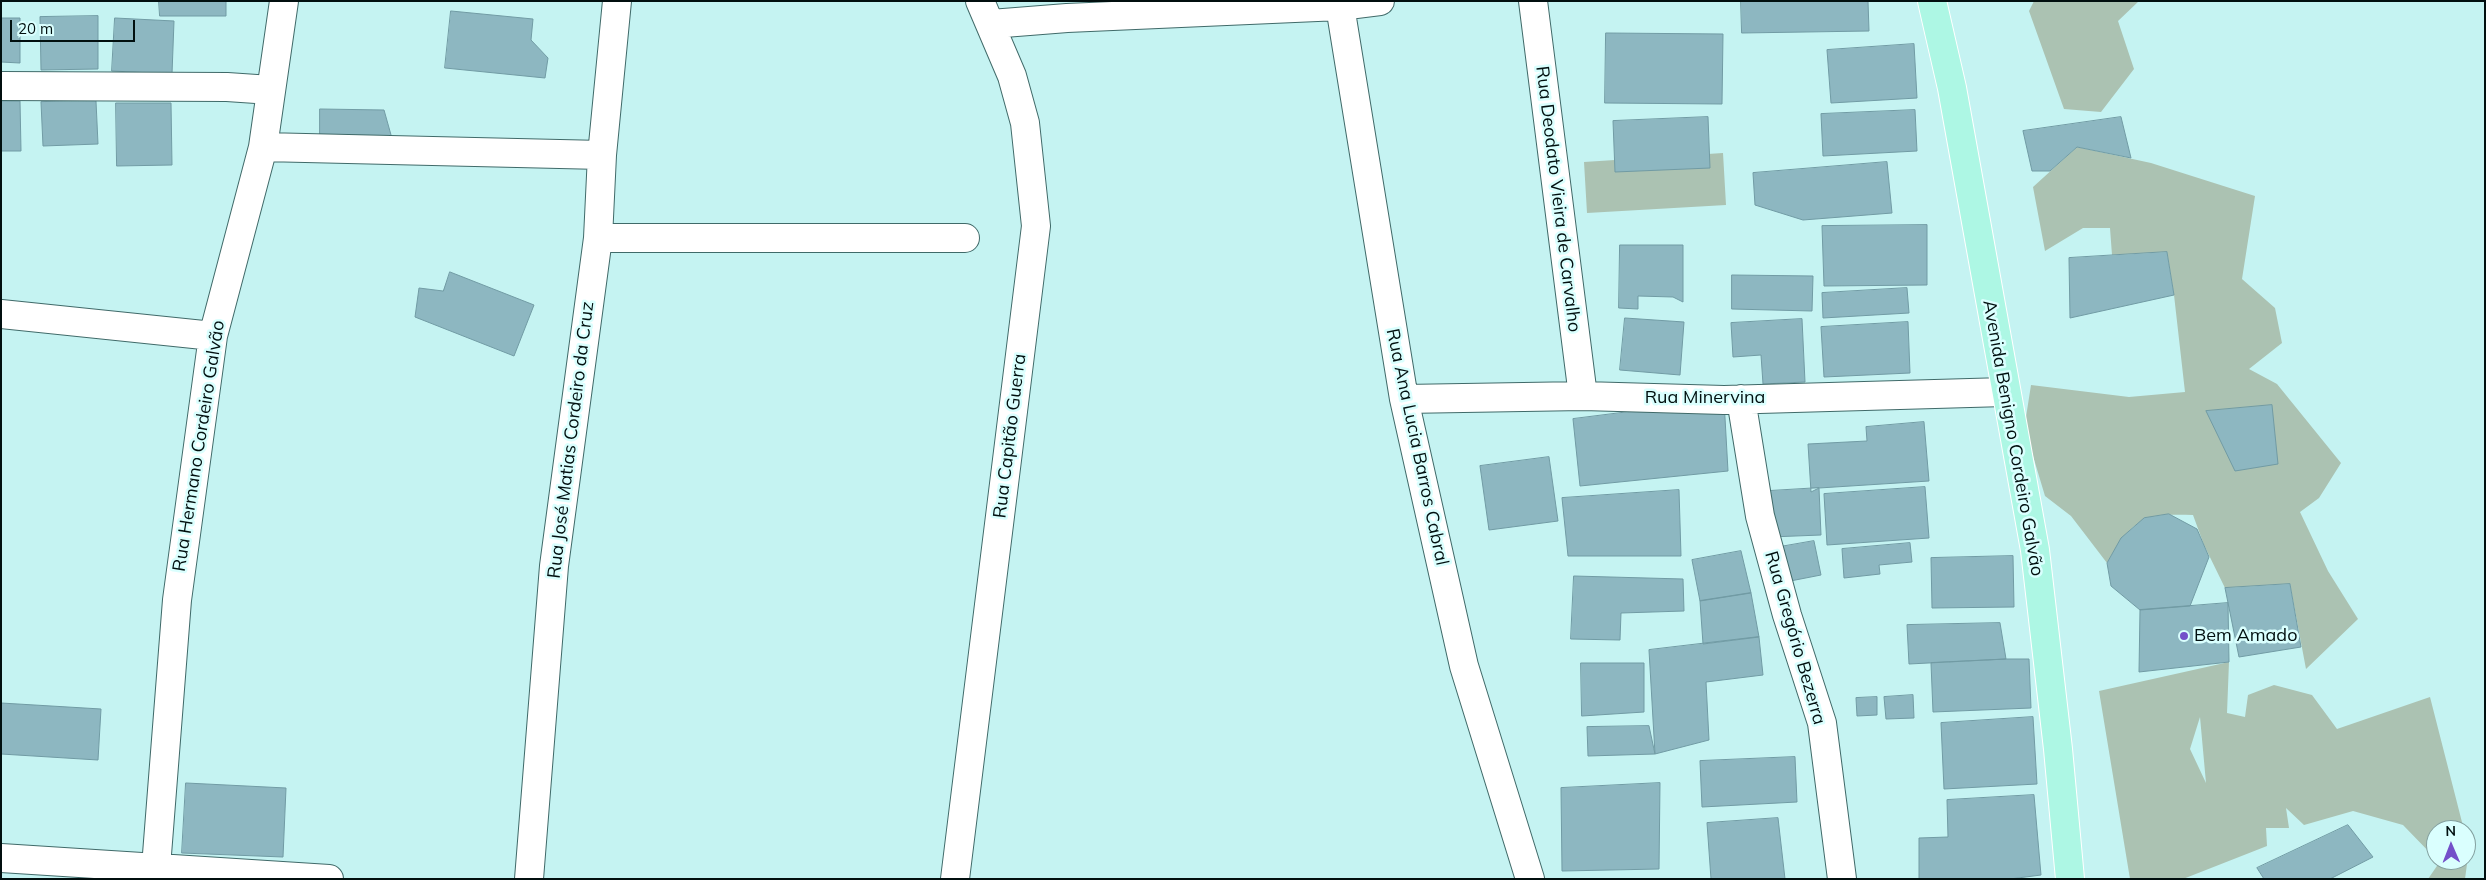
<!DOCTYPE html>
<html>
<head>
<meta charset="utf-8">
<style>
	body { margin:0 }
	#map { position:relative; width:2486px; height:880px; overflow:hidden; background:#c5f3f2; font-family:Mulish,sans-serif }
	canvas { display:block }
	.frame { position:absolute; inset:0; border:2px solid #010f0f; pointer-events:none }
	.north { position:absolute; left:2426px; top:820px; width:50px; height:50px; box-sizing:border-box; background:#dafffe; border:1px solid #839f9e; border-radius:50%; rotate:359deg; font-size:14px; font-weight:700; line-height:20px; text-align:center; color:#010f0f }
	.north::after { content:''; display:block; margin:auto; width:18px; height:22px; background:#7350c9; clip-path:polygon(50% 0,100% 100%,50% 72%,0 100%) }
	.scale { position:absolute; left:10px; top:20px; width:125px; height:22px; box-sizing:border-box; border:2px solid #010f0f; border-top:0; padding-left:6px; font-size:15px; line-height:18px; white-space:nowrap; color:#010f0f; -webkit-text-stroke:4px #dafffe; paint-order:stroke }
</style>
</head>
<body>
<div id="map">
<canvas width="2486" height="880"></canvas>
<div class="frame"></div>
<div class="north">N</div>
<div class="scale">20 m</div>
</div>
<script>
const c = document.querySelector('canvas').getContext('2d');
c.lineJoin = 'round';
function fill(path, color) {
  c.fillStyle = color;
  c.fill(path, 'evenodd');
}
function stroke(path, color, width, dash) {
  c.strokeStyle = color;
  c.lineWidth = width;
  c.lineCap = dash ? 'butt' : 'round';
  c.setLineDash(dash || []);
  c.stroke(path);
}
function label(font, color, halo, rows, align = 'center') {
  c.font = font + ' Mulish,sans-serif';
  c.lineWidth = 5;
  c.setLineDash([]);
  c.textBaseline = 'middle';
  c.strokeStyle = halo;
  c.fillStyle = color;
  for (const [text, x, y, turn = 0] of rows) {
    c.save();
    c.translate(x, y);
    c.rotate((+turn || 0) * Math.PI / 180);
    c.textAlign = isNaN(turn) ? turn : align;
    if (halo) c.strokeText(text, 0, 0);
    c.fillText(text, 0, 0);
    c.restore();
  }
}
fill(new Path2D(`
	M 2034,1 L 2139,1 L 2118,21 L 2134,69 L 2101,112 L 2064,109 L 2029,11 Z
	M 2077,147 L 2151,163 L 2255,196 L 2242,279 L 2275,308 L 2282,343 L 2249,369 L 2277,384 L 2341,463 L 2319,498 L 2300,512 L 2328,571 L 2358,619 L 2306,669 L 2290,584 L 2225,588 L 2204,545 L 2193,515 C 2142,513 2133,519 2107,563 L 2071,516 L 2045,496 L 2027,436 L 2026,417 L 2031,385 L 2129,397 L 2185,392 L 2174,295 L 2167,252 L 2112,255 L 2110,228 L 2083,228 L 2045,251 L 2033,187 Z
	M 1723,153 L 1726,205 L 1587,213 L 1584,162 Z
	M 2229,662 L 2227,713 L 2245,717 L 2248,695 L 2274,685 L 2312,695 L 2337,729 L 2430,697 L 2464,830 L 2436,830 L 2436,859 L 2403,825 L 2353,811 L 2304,825 L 2286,808 L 2289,828 L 2266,828 L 2267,846 L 2183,879 L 2130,879 L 2099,691 ZM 2200,717 L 2206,783 L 2190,749 Z
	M 2466,836 L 2469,849 L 2465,879 L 2428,879 L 2439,863 L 2437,860 L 2466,860 Z`), '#abc2b2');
const building = new Path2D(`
	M 159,1 L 226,1 L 226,16 L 160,16 Z
	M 1741,1 L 1868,1 L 1869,31 L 1742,33 Z
	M 451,11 L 533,19 L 531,40 L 548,58 L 545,78 L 445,68 Z
	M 98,16 L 98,69 L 41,70 L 40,17 Z
	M 1,18 L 20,18 L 20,63 L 1,62 Z
	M 115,18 L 174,21 L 172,74 L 112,71 Z
	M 1606,33 L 1723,34 L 1722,104 L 1605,103 Z
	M 1914,44 L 1917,98 L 1831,103 L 1827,50 Z
	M 1,101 L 20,101 L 21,151 L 1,151 Z
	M 96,101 L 98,144 L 43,146 L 41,102 Z
	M 116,103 L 171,103 L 172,165 L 117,166 Z
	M 320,109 L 384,110 L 393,142 L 320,140 Z
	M 1915,110 L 1917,151 L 1823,156 L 1821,114 Z
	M 1708,117 L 1710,168 L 1615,172 L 1613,121 Z
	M 2121,117 L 2131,158 L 2077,147 L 2050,171 L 2032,171 L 2023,131 Z
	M 1887,162 L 1892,213 L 1803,220 L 1755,205 L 1753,173 Z
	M 1927,225 L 1927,285 L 1824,286 L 1822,226 Z
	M 1620,245 L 1683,245 L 1683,302 L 1673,297 L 1638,296 L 1638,309 L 1619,308 Z
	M 2167,252 L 2174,295 L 2070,318 L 2069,258 Z
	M 450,272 L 534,305 L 514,356 L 415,317 L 419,288 L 443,291 Z
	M 1732,275 L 1813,276 L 1812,311 L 1732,309 Z
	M 1907,288 L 1909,313 L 1823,318 L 1822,293 Z
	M 1625,318 L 1684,322 L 1680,375 L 1620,370 Z
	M 1802,319 L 1805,382 L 1763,384 L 1761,355 L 1733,357 L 1731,323 Z
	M 1908,322 L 1910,373 L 1824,377 L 1821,327 Z
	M 1724,400 L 1728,471 L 1580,486 L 1573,419 Z
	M 2272,405 L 2278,464 L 2235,471 L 2206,411 Z
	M 1924,422 L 1929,481 L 1819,488 L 1811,492 L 1808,444 L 1867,441 L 1866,427 Z
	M 1549,457 L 1558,521 L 1489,530 L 1480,466 Z
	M 1925,487 L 1929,538 L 1827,545 L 1824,494 Z
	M 1819,488 L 1821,535 L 1770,537 L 1769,491 Z
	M 1679,490 L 1681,556 L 1568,556 L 1562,498 Z
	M 2169,514 L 2197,529 L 2209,557 L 2190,606 L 2140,610 L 2111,586 L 2107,563 L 2121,538 L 2144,518 Z
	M 1814,541 L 1821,575 L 1780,583 L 1774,548 Z
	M 1910,543 L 1912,562 L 1879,565 L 1880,574 L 1844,578 L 1842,549 Z
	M 1741,551 L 1751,593 L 1700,601 L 1692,560 Z
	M 2013,556 L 2014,607 L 1932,608 L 1931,558 Z
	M 1574,576 L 1683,579 L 1684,611 L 1621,613 L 1620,640 L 1571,639 Z
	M 2290,584 L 2301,647 L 2239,657 L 2225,588 Z
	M 1751,593 L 1759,637 L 1703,644 L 1700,601 Z
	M 2228,603 L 2229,662 L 2139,672 L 2140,610 Z
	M 2000,623 L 2006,659 L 1909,664 L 1907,625 Z
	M 1759,637 L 1763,675 L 1706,682 L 1709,740 L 1655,754 L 1649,650 Z
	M 2006,659 L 2029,659 L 2031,708 L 1933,712 L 1931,663 Z
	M 1581,663 L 1644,663 L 1644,712 L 1582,716 Z
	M 1913,695 L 1914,718 L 1886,719 L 1884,697 Z
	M 1877,697 L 1877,715 L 1857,716 L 1856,698 Z
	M 1,703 L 101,709 L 98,760 L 1,754 Z
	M 2033,717 L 2037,784 L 1944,789 L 1941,723 Z
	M 1649,726 L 1655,754 L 1588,756 L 1587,727 Z
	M 1795,757 L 1797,802 L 1702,807 L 1700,761 Z
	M 186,783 L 286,788 L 283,857 L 182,853 Z
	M 1660,783 L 1659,869 L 1562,871 L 1561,788 Z
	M 2034,795 L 2041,875 L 2010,879 L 1919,879 L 1919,838 L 1948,837 L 1947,800 Z
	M 1778,818 L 1785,879 L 1711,879 L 1707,823 Z
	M 2348,825 L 2373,857 L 2330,879 L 2264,879 L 2257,868 Z`);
fill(building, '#8db7c1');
stroke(building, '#719ba4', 1);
const minor = new Path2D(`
	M 1533,1 L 1583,396
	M 1340,6 L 1404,399 L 1464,666 L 1530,879
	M 991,24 L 1067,18 L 1340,6 L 1380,1
	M 1,86 L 227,87 L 271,90
	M 263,147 L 602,155
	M 598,238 L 965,238
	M 1,314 L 213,336
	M 1404,399 L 1583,396 L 1724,400 L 2005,392
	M 1741,399 L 1760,516 L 1787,615 L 1822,723 L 1842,879
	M 1,858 L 329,879
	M 156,867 L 177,600 L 213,336 L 263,147 L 284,1
	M 529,879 L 554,566 L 598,238 L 602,155 L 617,1
	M 955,879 L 1036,226 L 1025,123 L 1012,76 L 980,1`);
const primary = new Path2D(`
	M 1932,1 L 1952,88 L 2035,550 L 2058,749 L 2070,879`);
stroke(minor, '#406a69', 30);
stroke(primary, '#fff', 30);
stroke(minor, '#fff', 28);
stroke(primary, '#adf7e4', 28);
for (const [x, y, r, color] of [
	[2184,636,5,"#7350c9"]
]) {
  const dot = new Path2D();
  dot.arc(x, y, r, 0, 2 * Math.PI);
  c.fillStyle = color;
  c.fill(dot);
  stroke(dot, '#dafffe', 2);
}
label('18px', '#010f0f', '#dafffe', [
	["Rua Deodato Vieira de Carvalho",1558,199,83],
	["Rua Minervina",1705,398],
	["Rua Capitão Guerra",1010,436,-83],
	["Avenida Benigno Cordeiro Galvão",2013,438,80],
	["Rua José Matias Cordeiro da Cruz",571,440,-83],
	["Rua Hermano Cordeiro Galvão",199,446,-81],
	["Rua Ana Lucia Barros Cabral",1417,447,78],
	["Rua Gregório Bezerra",1795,638,74]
]);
label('18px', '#010f0f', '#dafffe', [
	["Bem Amado",2194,636]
], 'left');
</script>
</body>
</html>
